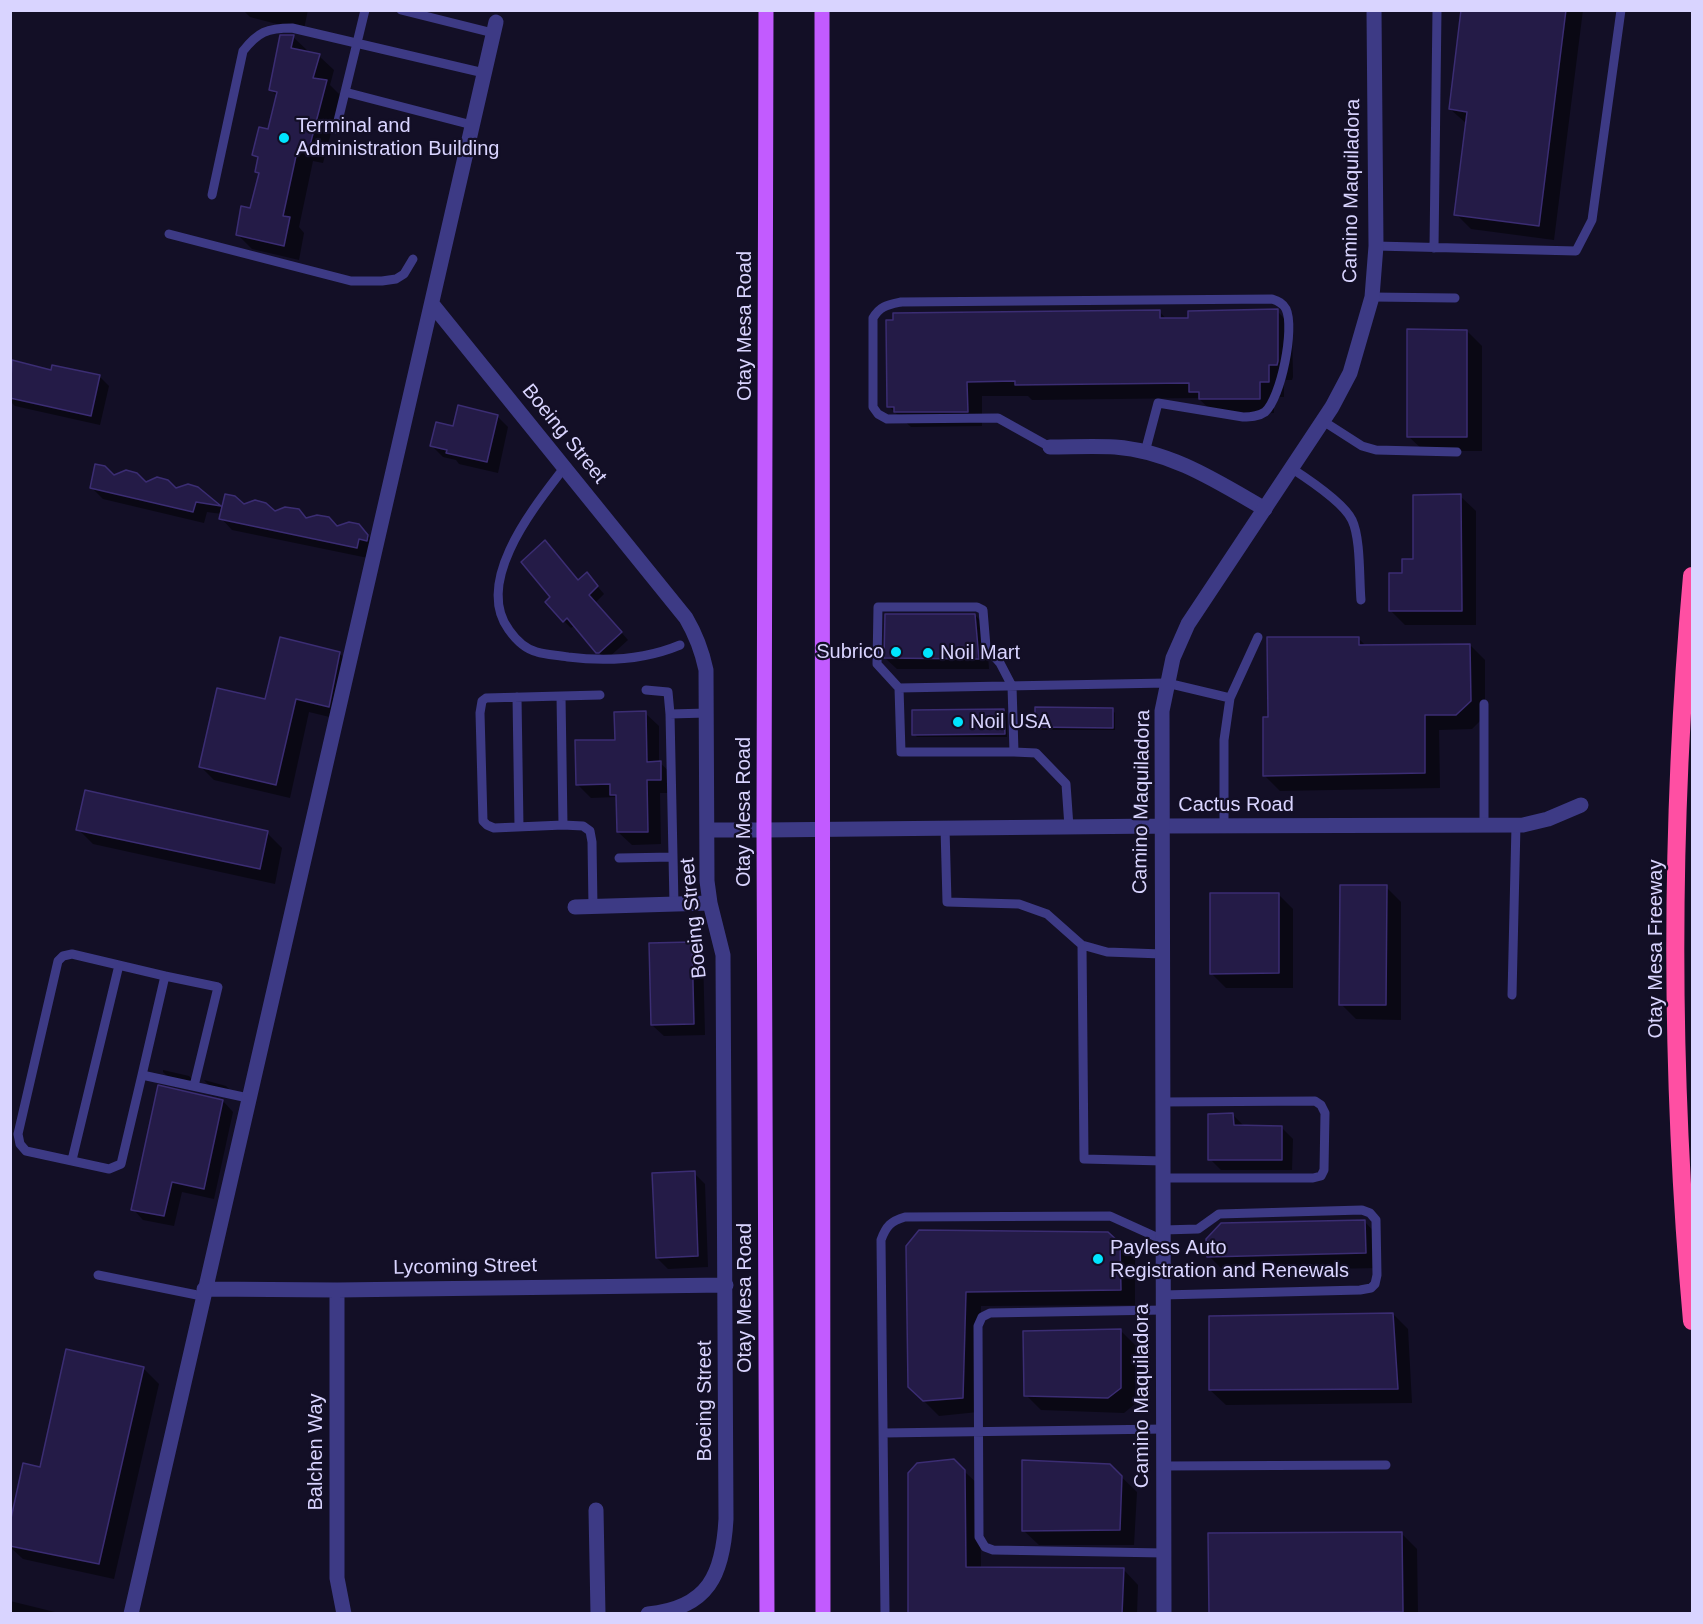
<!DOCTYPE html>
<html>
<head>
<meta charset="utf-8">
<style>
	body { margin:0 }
	#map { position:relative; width:1703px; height:1624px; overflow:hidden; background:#130f26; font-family:Helvetica,sans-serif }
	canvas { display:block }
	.frame { position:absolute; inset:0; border:12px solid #d9d4ff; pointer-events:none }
</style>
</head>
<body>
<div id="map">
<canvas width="1703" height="1624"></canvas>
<div class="frame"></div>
</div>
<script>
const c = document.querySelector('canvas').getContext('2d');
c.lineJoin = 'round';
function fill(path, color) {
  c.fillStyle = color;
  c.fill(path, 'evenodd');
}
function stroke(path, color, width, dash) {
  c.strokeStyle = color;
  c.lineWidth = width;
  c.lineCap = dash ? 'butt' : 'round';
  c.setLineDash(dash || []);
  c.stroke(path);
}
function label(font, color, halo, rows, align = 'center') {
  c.font = font + ' Helvetica,sans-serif';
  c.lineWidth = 4.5;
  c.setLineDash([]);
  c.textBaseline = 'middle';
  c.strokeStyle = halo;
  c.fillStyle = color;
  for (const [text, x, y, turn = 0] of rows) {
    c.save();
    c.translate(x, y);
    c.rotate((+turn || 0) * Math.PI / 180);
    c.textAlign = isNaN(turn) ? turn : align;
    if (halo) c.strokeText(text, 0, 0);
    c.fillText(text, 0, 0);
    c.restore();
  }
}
fill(new Path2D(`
	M 243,10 L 308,10 L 304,29 L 292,28 L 250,17 Z
	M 1463,10 L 1583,10 L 1554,240 L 1471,229 L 1456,214 L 1467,124 L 1450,109 Z
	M 293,37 L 308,51 L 319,56 L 334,70 L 330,85 L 341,96 L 323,163 L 313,161 L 299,227 L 304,233 L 299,260 L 252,249 L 237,234 L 251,210 L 260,175 L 256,171 L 259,160 L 254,155 L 270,130 L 278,97 L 270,89 Z
	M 1277,311 L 1292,326 L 1293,377 L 1292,380 L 1284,380 L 1284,397 L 1274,397 L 1274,413 L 1215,414 L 1198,398 L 1032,400 L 1028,396 L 982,396 L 982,426 L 911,427 L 888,406 L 1160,312 L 1167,320 Z
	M 1467,331 L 1482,346 L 1482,451 L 1424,451 L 1408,436 Z
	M 13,362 L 52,372 L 99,376 L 109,386 L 100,425 L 15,406 L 10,401 L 10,374 Z
	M 497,416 L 508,427 L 498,473 L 459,464 L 456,460 L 443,457 L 432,446 L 454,428 Z
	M 113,476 L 176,490 L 198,488 L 223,509 L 244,506 L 337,528 L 358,526 L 370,538 L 368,558 L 232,530 L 221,518 L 222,514 L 207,512 L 204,523 L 103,499 L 91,487 Z
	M 1460,496 L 1476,511 L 1476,625 L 1405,625 L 1390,610 L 1404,575 Z
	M 578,581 L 593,581 L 604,594 L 595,603 L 628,640 L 607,659 L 597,652 L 575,625 L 571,628 L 564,621 Z
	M 975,615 L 986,627 L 989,669 L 897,669 L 885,658 Z
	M 1358,638 L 1366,646 L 1470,645 L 1485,660 L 1485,716 L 1472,729 L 1439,730 L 1440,788 L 1280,791 L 1265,776 L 1269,718 Z
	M 340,654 L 353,667 L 342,720 L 309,712 L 290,798 L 214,780 L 201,767 L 266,701 Z
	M 1112,710 L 1115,713 L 1115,730 L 1040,730 L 1036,727 Z
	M 1004,711 L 1007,714 L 1007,737 L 917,737 L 914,734 Z
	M 645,713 L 659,726 L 659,762 L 674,776 L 674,793 L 660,793 L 661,844 L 632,845 L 618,832 L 617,800 L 615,797 L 591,798 L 577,784 Z
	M 78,829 L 267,833 L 282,848 L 275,884 L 93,844 Z
	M 1386,887 L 1401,902 L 1401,1020 L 1356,1019 L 1341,1004 Z
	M 1278,894 L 1293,909 L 1293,988 L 1226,988 L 1211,973 Z
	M 692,944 L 703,955 L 705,1035 L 664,1036 L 652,1025 Z
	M 163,1070 L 189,1076 L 200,1088 L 174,1083 L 163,1072 Z
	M 204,1080 L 226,1086 L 237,1097 L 215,1092 Z
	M 223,1101 L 233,1112 L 214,1199 L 182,1192 L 174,1226 L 143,1220 L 133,1209 Z
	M 1232,1114 L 1244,1126 L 1282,1128 L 1293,1139 L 1292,1170 L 1221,1170 L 1210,1159 Z
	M 694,1173 L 705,1184 L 708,1267 L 668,1269 L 657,1258 Z
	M 1364,1221 L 1379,1237 L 1380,1268 L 1224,1271 L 1209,1256 Z
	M 1119,1244 L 1135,1260 L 1135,1305 L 981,1306 L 978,1412 L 939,1416 L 909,1386 L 907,1246 Z
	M 1393,1314 L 1408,1329 L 1412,1403 L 1226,1405 L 1210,1390 Z
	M 1120,1330 L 1136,1346 L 1135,1404 L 1124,1413 L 1041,1410 L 1026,1395 Z
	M 143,1368 L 159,1384 L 114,1579 L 23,1559 L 10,1547 L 10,1531 L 41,1469 Z
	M 953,1461 L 980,1486 L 981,1569 L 1123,1569 L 1138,1585 L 1137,1614 L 910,1614 Z
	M 1110,1466 L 1137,1492 L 1134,1545 L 1039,1545 L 1023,1530 Z
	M 1402,1534 L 1417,1549 L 1418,1614 L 1211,1614 Z
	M 10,1601 L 63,1614 L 10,1614 Z`), '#0007');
const building = new Path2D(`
	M 1461,10 L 1566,10 L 1539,226 L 1454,215 L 1467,112 L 1449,109 Z
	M 280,35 L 294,35 L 291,48 L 320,54 L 313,78 L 327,80 L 309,149 L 298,147 L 283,216 L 290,217 L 284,246 L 236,235 L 241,206 L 250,208 L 259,173 L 255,172 L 258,157 L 252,155 L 259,127 L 268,129 L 277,92 L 269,90 Z
	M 1278,309 L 1278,361 L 1277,365 L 1269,365 L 1269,382 L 1260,382 L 1260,399 L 1199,399 L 1199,392 L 1189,392 L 1189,383 L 1015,385 L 1015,381 L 967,382 L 968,412 L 894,412 L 894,407 L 887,407 L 886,320 L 893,320 L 893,313 L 1160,310 L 1160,318 L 1188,318 L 1188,311 Z
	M 1407,329 L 1467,330 L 1467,437 L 1407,437 Z
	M 12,360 L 51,370 L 52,365 L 100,375 L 91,416 L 10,398 Z
	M 458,405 L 498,415 L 487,462 L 446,453 L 447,450 L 430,446 L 436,422 L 453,426 Z
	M 95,464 L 105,466 L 114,475 L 126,470 L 137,473 L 146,482 L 157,477 L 168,480 L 176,488 L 188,484 L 198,487 L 221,506 L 196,502 L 193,512 L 90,488 Z
	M 225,494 L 235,496 L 244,504 L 255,500 L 266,503 L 275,511 L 285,507 L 299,509 L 306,518 L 317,515 L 329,517 L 337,526 L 349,522 L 359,524 L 368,535 L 367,541 L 359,539 L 357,548 L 219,519 Z
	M 1461,494 L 1462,611 L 1389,611 L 1389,573 L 1402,573 L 1402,559 L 1413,559 L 1413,495 Z
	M 545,540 L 578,580 L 587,572 L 598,586 L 589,595 L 622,632 L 599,653 L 596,653 L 567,618 L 563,622 L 545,602 L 550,597 L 521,562 Z
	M 885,614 L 975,614 L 979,659 L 884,658 Z
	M 280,637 L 340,652 L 329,707 L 296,699 L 276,785 L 199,767 L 217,688 L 265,699 Z
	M 1267,637 L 1359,637 L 1359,645 L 1470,644 L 1471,701 L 1456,715 L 1425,715 L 1425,773 L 1263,776 L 1263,717 L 1268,717 Z
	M 1035,707 L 1113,708 L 1113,728 L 1035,727 Z
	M 1004,709 L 1005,734 L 912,735 L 912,710 Z
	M 646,711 L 647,762 L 661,761 L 661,780 L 647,780 L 648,832 L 617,832 L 616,795 L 610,795 L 610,784 L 576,785 L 575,740 L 615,740 L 614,712 Z
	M 85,790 L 268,831 L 260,869 L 76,830 Z
	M 1340,885 L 1387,885 L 1386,1005 L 1339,1005 Z
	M 1210,893 L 1279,893 L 1279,973 L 1210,974 Z
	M 692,942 L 694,1024 L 651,1025 L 649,943 Z
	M 158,1085 L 223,1100 L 204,1189 L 172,1182 L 164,1216 L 131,1210 Z
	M 1233,1113 L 1234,1125 L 1282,1126 L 1282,1160 L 1208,1160 L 1208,1114 Z
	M 695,1171 L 698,1256 L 656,1258 L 652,1173 Z
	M 1365,1220 L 1366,1253 L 1207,1257 L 1206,1239 L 1221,1223 Z
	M 919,1230 L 1108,1232 L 1120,1243 L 1121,1290 L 966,1292 L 963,1398 L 923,1401 L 908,1387 L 906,1246 Z
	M 1393,1313 L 1398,1389 L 1209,1390 L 1209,1316 Z
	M 1121,1329 L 1121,1388 L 1108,1398 L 1024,1396 L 1023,1331 Z
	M 66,1349 L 144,1367 L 99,1564 L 10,1546 L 10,1523 L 23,1463 L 40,1467 Z
	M 954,1459 L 965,1470 L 966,1567 L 1124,1568 L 1122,1614 L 908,1614 L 908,1473 L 917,1463 Z
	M 1022,1460 L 1110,1464 L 1122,1476 L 1120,1530 L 1022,1531 Z
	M 1402,1532 L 1403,1612 L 1209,1614 L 1208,1533 Z`);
fill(building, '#241b47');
stroke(building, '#3b2d73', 1.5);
stroke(new Path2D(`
	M 401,10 L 493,33
	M 345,92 L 472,125
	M 336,129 L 365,10
	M 212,195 L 243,51 C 258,32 267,28 292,28 L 484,73
	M 169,234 L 351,281 L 382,281 L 396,279 L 404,274 L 413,259
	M 1376,246 L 1576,251 L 1592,220 L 1621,10
	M 1434,248 L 1437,10
	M 1372,297 L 1455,298
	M 1323,421 L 1362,446 L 1376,450 L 1457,452
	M 1050,447 L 998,418 L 887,419 L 878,414 L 873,407 L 873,318 C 880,306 887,305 901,302 L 1272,299 C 1278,301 1283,303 1286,309 C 1295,328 1281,398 1265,412 C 1258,417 1250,417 1243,417 L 1158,403 L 1145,452
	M 564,468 C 535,506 473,581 509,630 C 516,640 525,649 537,652 C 546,655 558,655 568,657 C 607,662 644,660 680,645
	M 1291,468 C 1308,479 1344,503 1352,520 C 1361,539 1359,579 1361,600
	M 899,688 L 877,664 L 878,607 L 977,607 L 983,610 L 986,647 L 1000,663 L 1012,686 L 1014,752 L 901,752 L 899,688 L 1167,683 L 1230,698 L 1224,740 L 1224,826
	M 646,690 L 668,692 L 670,714
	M 561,696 L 486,698 L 482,701 L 480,713 L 483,821 L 487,825 L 494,828 L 563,825
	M 517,697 L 519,827
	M 1230,698 L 1258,637
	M 1014,752 L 1036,753 L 1066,784 L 1069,827
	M 1484,825 L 1484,704
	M 945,828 L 947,902 L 1019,904 L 1047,914 L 1082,945 L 1107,952 L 1162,954
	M 619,858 L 673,857
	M 674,904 L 670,714 L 707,713
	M 593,907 L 592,842 L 590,831 L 583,826 L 563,825 L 561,696 L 600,695
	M 1082,945 L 1084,1159 L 1163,1161
	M 1512,995 L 1516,825
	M 142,1075 L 121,1164 L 109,1169 L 26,1151 L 20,1144 L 18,1134 L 58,961 L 63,956 L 72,954 L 165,976
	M 194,1086 L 218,987 L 165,976 L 142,1075 L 248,1098
	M 1162,1102 L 1315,1101 L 1321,1105 L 1325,1113 L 1324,1170 L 1321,1176 L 1313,1178 L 1163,1178
	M 72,1160 L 119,965
	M 1163,1230 L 1198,1229 L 1219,1214 L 1362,1210 L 1370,1213 L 1376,1220 L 1377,1275 L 1375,1284 L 1371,1288 L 1360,1290 L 1163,1295
	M 98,1275 L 202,1296
	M 1163,1310 L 990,1313 L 982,1317 L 978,1326 L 979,1537 L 985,1547 L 993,1550 L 1164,1553
	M 883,1433 L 1164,1429
	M 1164,1466 L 1386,1465
	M 885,1614 L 881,1240 C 886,1226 891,1221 905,1217 L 1110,1216 L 1163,1240`), '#3d3a85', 9);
stroke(new Path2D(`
	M 432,304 L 686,618 C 696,635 702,651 706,670 L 707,881 L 710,903 L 723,955 L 726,1519 C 723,1574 709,1608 648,1614
	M 1050,447 C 1071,447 1093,446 1115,447 C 1171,451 1218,482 1265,509
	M 1161,826 L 1523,825 L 1548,819 L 1581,805
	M 707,830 L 764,830
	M 575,907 L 710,903
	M 204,1289 L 337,1290 L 726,1285
	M 337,1290 L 337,1578 L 344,1614
	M 596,1510 L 598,1614
	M 131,1614 L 496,22`), '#3d3a85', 15);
stroke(new Path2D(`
	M 764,830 L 1161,826
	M 1164,1614 L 1162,711 L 1173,658 L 1188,624 L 1332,407 L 1350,373 L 1372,297 L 1376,246 L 1374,10`), '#3d3a85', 15);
stroke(new Path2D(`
	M 766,10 L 764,830 L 767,1614
	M 822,10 L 823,1614`), '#c25bff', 15);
stroke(new Path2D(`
	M 1692,576 C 1670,822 1670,1076 1692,1321`), '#ff4fa3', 18);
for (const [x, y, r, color] of [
	[284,138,6,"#00e5ff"],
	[896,652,6,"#00e5ff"],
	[928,653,6,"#00e5ff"],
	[958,722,6,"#00e5ff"],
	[1098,1259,6,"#00e5ff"]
]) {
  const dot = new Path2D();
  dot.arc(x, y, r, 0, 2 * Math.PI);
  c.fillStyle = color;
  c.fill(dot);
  stroke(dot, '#130f26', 2);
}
label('20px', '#d9d4ff', '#130f26', [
	["Terminal and",296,126],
	["Administration Building",296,149],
	["Subrico",884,652,"right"],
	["Noil Mart",940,653],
	["Noil USA",970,722],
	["Payless Auto",1110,1248],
	["Registration and Renewals",1110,1271]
], 'left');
label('20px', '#d9d4ff', '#130f26', [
	["Camino Maquiladora",1352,191,-89],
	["Otay Mesa Road",745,326,-90],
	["Boeing Street",564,434,51],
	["Camino Maquiladora",1142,802,-89],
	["Cactus Road",1236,805],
	["Otay Mesa Road",744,812,-90],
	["Boeing Street",694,918,-96],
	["Otay Mesa Freeway",1656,949,-90],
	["Lycoming Street",465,1267,-1],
	["Otay Mesa Road",745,1298,-90],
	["Camino Maquiladora",1142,1396,-90],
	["Boeing Street",705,1401,-90],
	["Balchen Way",316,1452,-90]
]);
</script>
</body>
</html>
